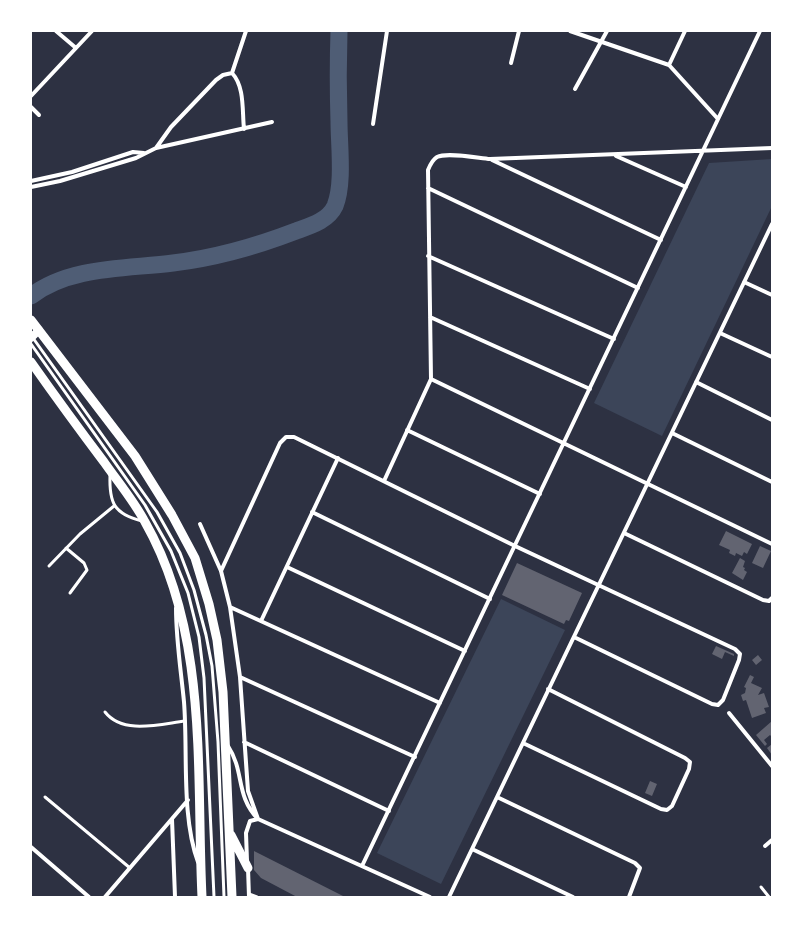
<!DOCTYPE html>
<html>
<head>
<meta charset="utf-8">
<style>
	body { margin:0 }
	#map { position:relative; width:803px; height:928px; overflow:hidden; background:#2d3142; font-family:Raleway,sans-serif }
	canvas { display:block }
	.frame { position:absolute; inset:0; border:32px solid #fff; pointer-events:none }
</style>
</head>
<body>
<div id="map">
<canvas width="803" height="928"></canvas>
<div class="frame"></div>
</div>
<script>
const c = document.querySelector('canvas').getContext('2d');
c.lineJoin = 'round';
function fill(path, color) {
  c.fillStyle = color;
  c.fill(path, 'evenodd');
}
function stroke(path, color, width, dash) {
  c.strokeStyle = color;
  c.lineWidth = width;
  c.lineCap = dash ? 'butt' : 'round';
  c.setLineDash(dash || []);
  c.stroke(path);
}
fill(new Path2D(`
	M 772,159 L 772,206 L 662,436 L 594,403 L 709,163 Z
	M 501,599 L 565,630 L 441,884 L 377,853 Z`), '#3c4559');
stroke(new Path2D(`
	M 31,296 C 70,266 127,269 173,263 C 215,258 257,246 296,231 C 310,226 328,221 335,206 C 344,184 339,145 339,122 C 338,91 338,61 339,31`), '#4f5d75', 17);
fill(new Path2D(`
	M 726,531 L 752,544 L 747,554 L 744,552 L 742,556 L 736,553 L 735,556 L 729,553 L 730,550 L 719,545 Z
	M 760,546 L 771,551 L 763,568 L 752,563 Z
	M 740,558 L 745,561 L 743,567 L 745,568 L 744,570 L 747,572 L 743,580 L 732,573 Z
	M 517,563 L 582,593 L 569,621 L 566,620 L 564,624 L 502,595 Z
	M 716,646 L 734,654 L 734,656 L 725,652 L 722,659 L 712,654 Z
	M 758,655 L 762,660 L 756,665 L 752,660 Z
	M 750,675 L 754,677 L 751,683 L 762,688 L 758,695 L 764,693 L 769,707 L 764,708 L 766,713 L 752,718 L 746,700 L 743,701 L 741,695 L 745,693 L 746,688 L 744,687 Z
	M 772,721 L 772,737 L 770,735 L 764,740 L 767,744 L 765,746 L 756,735 Z
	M 772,744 L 772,755 L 767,748 Z
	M 650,781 L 657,784 L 652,796 L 645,793 Z
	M 254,851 L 345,897 L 297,897 L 261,878 L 254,870 Z`), '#626471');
stroke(new Path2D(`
	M 33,338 L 157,512 L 180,553 L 194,590 L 206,635 L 212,666 L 218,742 L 224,897
	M 31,344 L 145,505 L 171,551 L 188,593 L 199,637 L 204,678 L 214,897
	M 110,475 C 109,503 114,514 142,521
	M 66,548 L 84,563 L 87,570 L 70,593
	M 49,566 L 80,534 L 114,506
	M 105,712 C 123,735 160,724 185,721
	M 45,797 L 130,868
	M 761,887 L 769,897
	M 249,894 L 257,897`), '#fff', 3);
stroke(new Path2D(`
	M 56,31 L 76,48
	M 570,31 L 669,65 L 718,119
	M 511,63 L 519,31
	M 669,65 L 685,31
	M 232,73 C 245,87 242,111 244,129
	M 232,73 L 246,31
	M 575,89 L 607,31
	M 31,96 L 92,31
	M 31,107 L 39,115
	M 373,124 L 387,31
	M 156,148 L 171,127 L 216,80 L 223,75 L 232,73
	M 616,156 L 686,187
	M 492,160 L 661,240
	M 31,181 L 72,172 L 133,152 L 144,153
	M 31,187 L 60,181 L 136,158 L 156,148 L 272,122
	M 428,188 L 638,288
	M 428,256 L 614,339
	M 744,282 L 772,295
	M 430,317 L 590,389
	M 720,333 L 772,357
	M 431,379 L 772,544
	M 696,382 L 772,420
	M 407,430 L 540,494
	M 672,433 L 772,482
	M 384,481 L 431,379 L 428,170 C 430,165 432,160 437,157 C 447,152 478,158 490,159 L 772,148
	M 312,512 L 490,599
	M 200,524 L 221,571 L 230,607 L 240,677 L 248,791 L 258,819
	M 624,533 L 763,600 L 769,601 L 772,598
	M 287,567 L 465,651
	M 221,571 L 280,443 L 286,437 L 294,437 L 515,546 L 735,649 L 740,654 L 739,660 L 723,700 L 718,705 L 712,704 L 574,637
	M 230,607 L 440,703
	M 176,608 C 176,640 181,671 184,702 C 188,752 181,816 198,862
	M 261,621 L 338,458
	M 240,677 L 415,757
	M 729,713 L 772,766
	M 244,742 L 389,811
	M 523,743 L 661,809 L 667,810 L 672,806 L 689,769 L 690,762 L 685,758 L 548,689
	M 228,746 C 245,772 235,795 258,819 L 430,897
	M 497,797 L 635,863 L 640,868 L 629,897
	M 172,819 L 175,897
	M 765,846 L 772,840
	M 31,847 L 89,897
	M 472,849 L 573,897
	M 247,861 L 246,833 L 250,821 L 258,819
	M 362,866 L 760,31
	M 248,868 L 249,897
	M 105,897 L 188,800
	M 449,897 L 772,224`), '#fff', 4);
stroke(new Path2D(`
	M 31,338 L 39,330`), '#fff', 8);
stroke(new Path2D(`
	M 31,320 L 135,456 L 172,515 L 195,558 L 209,604 L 217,640 L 223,692 L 232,897
	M 31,362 C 55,396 79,429 104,462 C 118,482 134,501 145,522 C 209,634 196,772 202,897
	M 231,835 L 248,868`), '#fff', 9);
</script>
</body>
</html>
